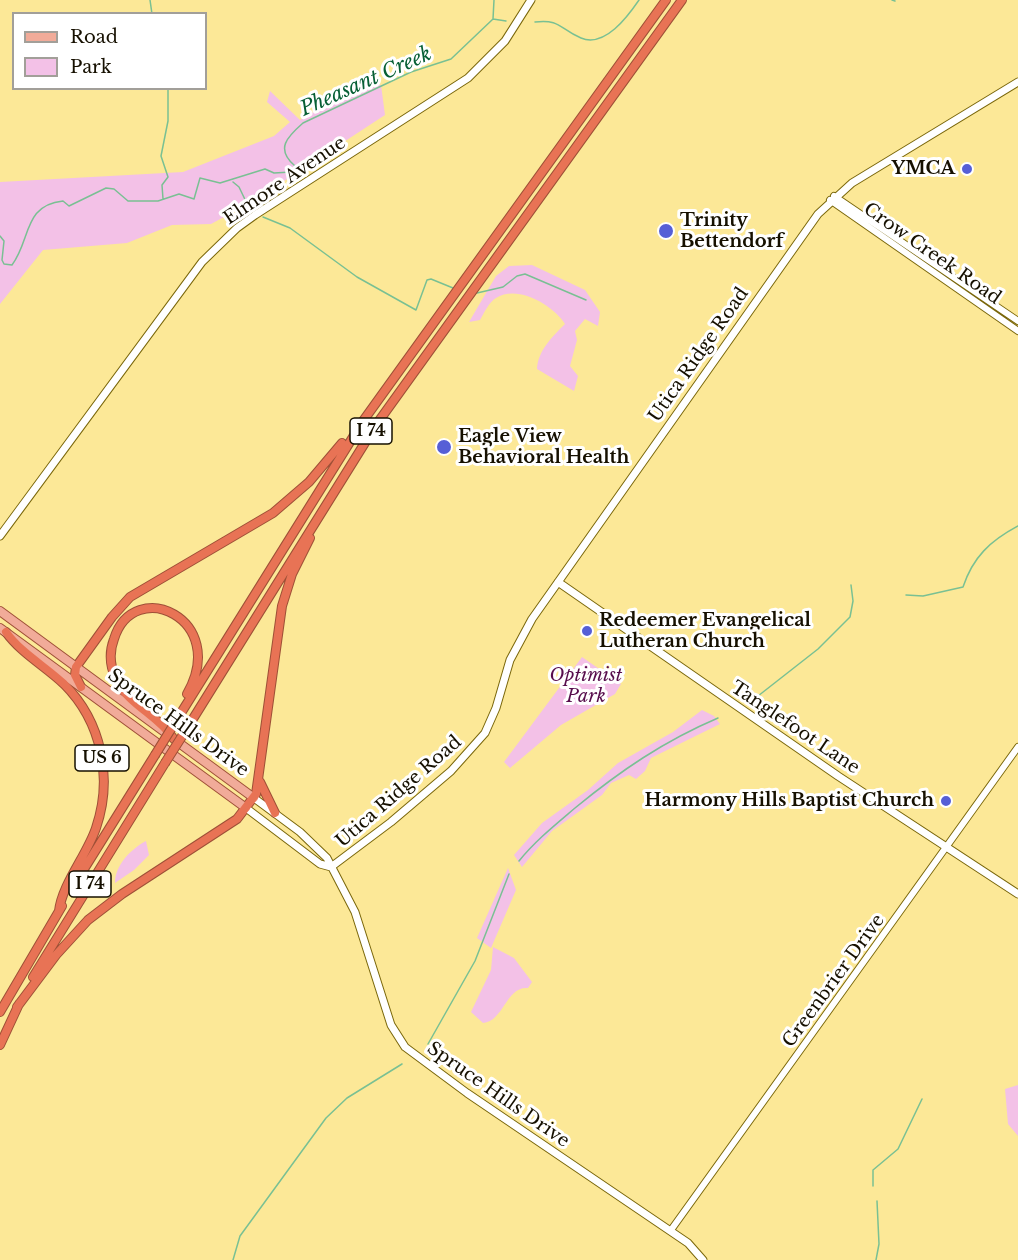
<!DOCTYPE html>
<html>
<head>
<meta charset="utf-8">
<style>
	body { margin:0 }
	#map { position:relative; width:1018px; height:1260px; overflow:hidden; background:#fce897; font-family:"Libre Baskerville",serif }
	canvas { display:block }
	.legend { position:absolute; left:12px; top:12px; width:195px; height:78px; box-sizing:border-box; background:#fff; border:2px solid #a29f99; margin:0; padding:8px 10px; list-style:none; font-size:18px; color:#161000 }
	.legend li { display:flex; align-items:center; gap:12px; height:30px }
	.legend b { width:30px; border:2px solid #a29f99 }
</style>
</head>
<body>
<div id="map">
<canvas width="1018" height="1260"></canvas>
<ul class="legend">
<li><b style="height:8px;background:#f1ab99"></b>Road</li>
<li><b style="height:16px;background:#f3c1e7"></b>Park</li>
</ul>
</div>
<script>
const c = document.querySelector('canvas').getContext('2d');
c.lineJoin = 'round';
function fill(path, color) {
  c.fillStyle = color;
  c.fill(path, 'evenodd');
}
function stroke(path, color, width, dash) {
  c.strokeStyle = color;
  c.lineWidth = width;
  c.lineCap = dash ? 'butt' : 'round';
  c.setLineDash(dash || []);
  c.stroke(path);
}
function label(font, color, halo, rows, align = 'center') {
  c.font = font + ' "Libre Baskerville",serif';
  c.lineWidth = 6;
  c.setLineDash([]);
  c.textBaseline = 'middle';
  c.strokeStyle = halo;
  c.fillStyle = color;
  for (const [text, x, y, turn = 0] of rows) {
    c.save();
    c.translate(x, y);
    c.rotate((+turn || 0) * Math.PI / 180);
    c.textAlign = isNaN(turn) ? turn : align;
    if (halo) c.strokeText(text, 0, 0);
    c.fillText(text, 0, 0);
    c.restore();
  }
}
fill(new Path2D(`
	M 360,84 L 381,85 L 385,115 L 252,202 L 211,224 L 172,225 L 127,243 L 43,250 L 0,304 L 0,182 L 183,172 L 274,136 L 290,122 L 267,102 L 270,91 L 300,120 Z
	M 532,265 L 585,290 L 600,312 L 598,326 L 585,319 L 575,331 L 577,340 L 570,366 L 578,376 L 574,391 L 537,369 C 538,350 553,336 565,324 C 554,306 518,284 496,298 C 489,302 484,313 480,320 L 469,322 L 496,276 L 509,266 Z
	M 582,657 L 621,684 L 615,694 L 561,725 L 510,768 L 504,762 Z
	M 702,710 L 714,716 L 720,724 L 651,758 L 645,771 L 636,779 L 629,775 L 611,783 L 602,795 L 552,831 L 522,867 L 514,855 L 542,823 L 588,790 L 618,763 L 673,732 Z
	M 146,841 L 149,855 L 134,870 L 115,883 C 115,865 131,849 146,841 Z
	M 508,868 L 516,890 L 491,948 L 477,938 Z
	M 493,947 L 514,958 L 532,982 L 528,988 C 506,986 504,1021 483,1023 L 471,1012 L 491,970 Z
	M 1018,1085 L 1018,1136 L 1008,1124 L 1005,1089 Z`), '#f3c1e7');
stroke(new Path2D(`
	M 150,0 L 152,14
	M 892,0 L 895,1
	M 493,19 L 494,0
	M 535,22 C 561,19 559,29 581,38 C 605,48 628,16 639,0
	M 233,182 L 239,187 L 251,212
	M 163,199 L 162,185 L 168,177 L 161,156 L 168,121 L 168,88
	M 263,217 L 290,228 L 357,277 L 416,310 L 427,280 L 431,279 L 453,288
	M 0,236 L 4,241 L 2,260 L 4,264 L 12,265 C 31,240 23,205 63,201 L 69,206 L 106,188 L 114,189 L 128,201 L 158,201 L 179,194 L 194,199 L 200,178 L 220,183 L 265,169 L 274,173 L 291,172 L 295,166 C 275,149 287,137 303,123 L 411,72 L 451,59 L 493,19 L 506,21
	M 477,293 L 503,287 L 517,276 L 525,274 L 586,300
	M 906,595 L 923,596 L 963,587 C 973,557 990,541 1018,526
	M 758,696 L 818,649 L 850,617 L 853,601 L 851,585
	M 519,861 C 535,841 555,825 575,808 C 620,771 664,741 718,718
	M 428,1044 L 475,961 L 509,874
	M 873,1186 L 873,1170 L 898,1149 L 922,1099
	M 233,1260 L 240,1236 L 326,1118 L 347,1098 L 402,1064
	M 876,1260 L 879,1244 L 877,1201`), '#79c093', 1.5);
const tertiary = new Path2D(`
	M 834,196 L 1018,321
	M 830,200 L 1018,331
	M 671,1230 L 1018,747`);
const secondary = new Path2D(`
	M 0,536 L 202,262 L 237,228 L 255,215 L 468,78 L 505,41 L 531,0
	M 558,582 L 838,776 L 1018,894
	M 254,798 L 300,832 L 327,858 L 355,912 L 391,1025 L 405,1047 L 467,1093 L 688,1243 L 703,1260
	M 246,808 L 320,864 L 331,867
	M 331,867 L 391,822 L 451,771 L 485,733 L 496,708 L 510,660 L 532,619 L 818,214 L 852,183 L 1018,82`);
const primary = new Path2D(`
	M 0,611 L 166,733
	M 0,628 L 246,808
	M 175,740 L 254,798`);
const motorway = new Path2D(`
	M 6,632 C 21,653 45,666 64,684 C 102,722 113,778 96,828 C 87,855 62,884 59,911
	M 81,687 L 75,675 L 76,667 L 112,617 L 130,597 L 273,513 L 309,482 L 342,443
	M 176,721 L 363,421 L 666,0
	M 186,730 L 376,425 L 682,0
	M 173,738 C 158,715 128,705 116,679 C 110,666 109,652 114,639 C 134,575 230,619 187,694
	M 260,782 L 275,813
	M 79,877 L 155,755
	M 33,977 L 165,763
	M 17,1007 L 56,955 L 88,920 L 122,894 L 237,819 L 256,794 L 282,606 L 292,574 L 310,538
	M 0,1012 L 62,906
	M 0,1045 L 19,1004`);
stroke(tertiary, '#7a670b', 8);
stroke(secondary, '#7a670b', 9);
stroke(primary, '#9e5037', 10);
stroke(motorway, '#9e5037', 10);
stroke(tertiary, '#fff', 6);
stroke(secondary, '#fff', 7);
stroke(primary, '#f1ab99', 8);
stroke(motorway, '#e87355', 8);
const motorwayBridge = new Path2D(`
	M 155,755 L 176,721
	M 165,763 L 186,730`);
stroke(motorwayBridge, '#9e5037', 10, []);
stroke(motorwayBridge, '#e87355', 8);
for (const [x, y, r, color] of [
	[967,169,6,"#565fd6"],
	[666,231,8,"#565fd6"],
	[444,447,8,"#565fd6"],
	[587,631,6,"#565fd6"],
	[946,801,6,"#565fd6"]
]) {
  const dot = new Path2D();
  dot.arc(x, y, r, 0, 2 * Math.PI);
  c.fillStyle = color;
  c.fill(dot);
  stroke(dot, '#fff', 2);
}
for (const [x, y, w] of [
	[371,431,42],
	[102,758,54],
	[90,884,42]
]) {
  const box = new Path2D();
  box.roundRect(x - w / 2, y - 13, w, 26, 4.5);
  c.fillStyle = '#fff';
  c.fill(box);
  stroke(box, '#161000', 1.5);
}
label('bold 16px', '#161000', null, [
	["I 74",371,431],
	["US 6",102,758],
	["I 74",90,884]
]);
label('bold 18px', '#161000', '#fff', [
	["YMCA",955,169,"right"],
	["Trinity",680,221],
	["Bettendorf",680,242],
	["Eagle View",458,437],
	["Behavioral Health",458,458],
	["Redeemer Evangelical",599,621],
	["Lutheran Church",599,642],
	["Harmony Hills Baptist Church",934,801,"right"]
], 'left');
label('18px', '#161000', '#fff', [
	["Elmore Avenue",285,181,-34],
	["Crow Creek Road",932,254,35],
	["Utica Ridge Road",699,355,-55],
	["Spruce Hills Drive",178,723,36],
	["Tanglefoot Lane",795,728,34],
	["Utica Ridge Road",399,792,-41],
	["Greenbrier Drive",834,981,-54],
	["Spruce Hills Drive",498,1095,35]
]);
label('italic 18px', '#570d4c', '#fff', [
	["Optimist",586,676],
	["Park",586,697]
]);
label('italic 20px', '#075f35', '#fff', [
	["Pheasant Creek",366,82,-24]
]);
</script>
</body>
</html>
